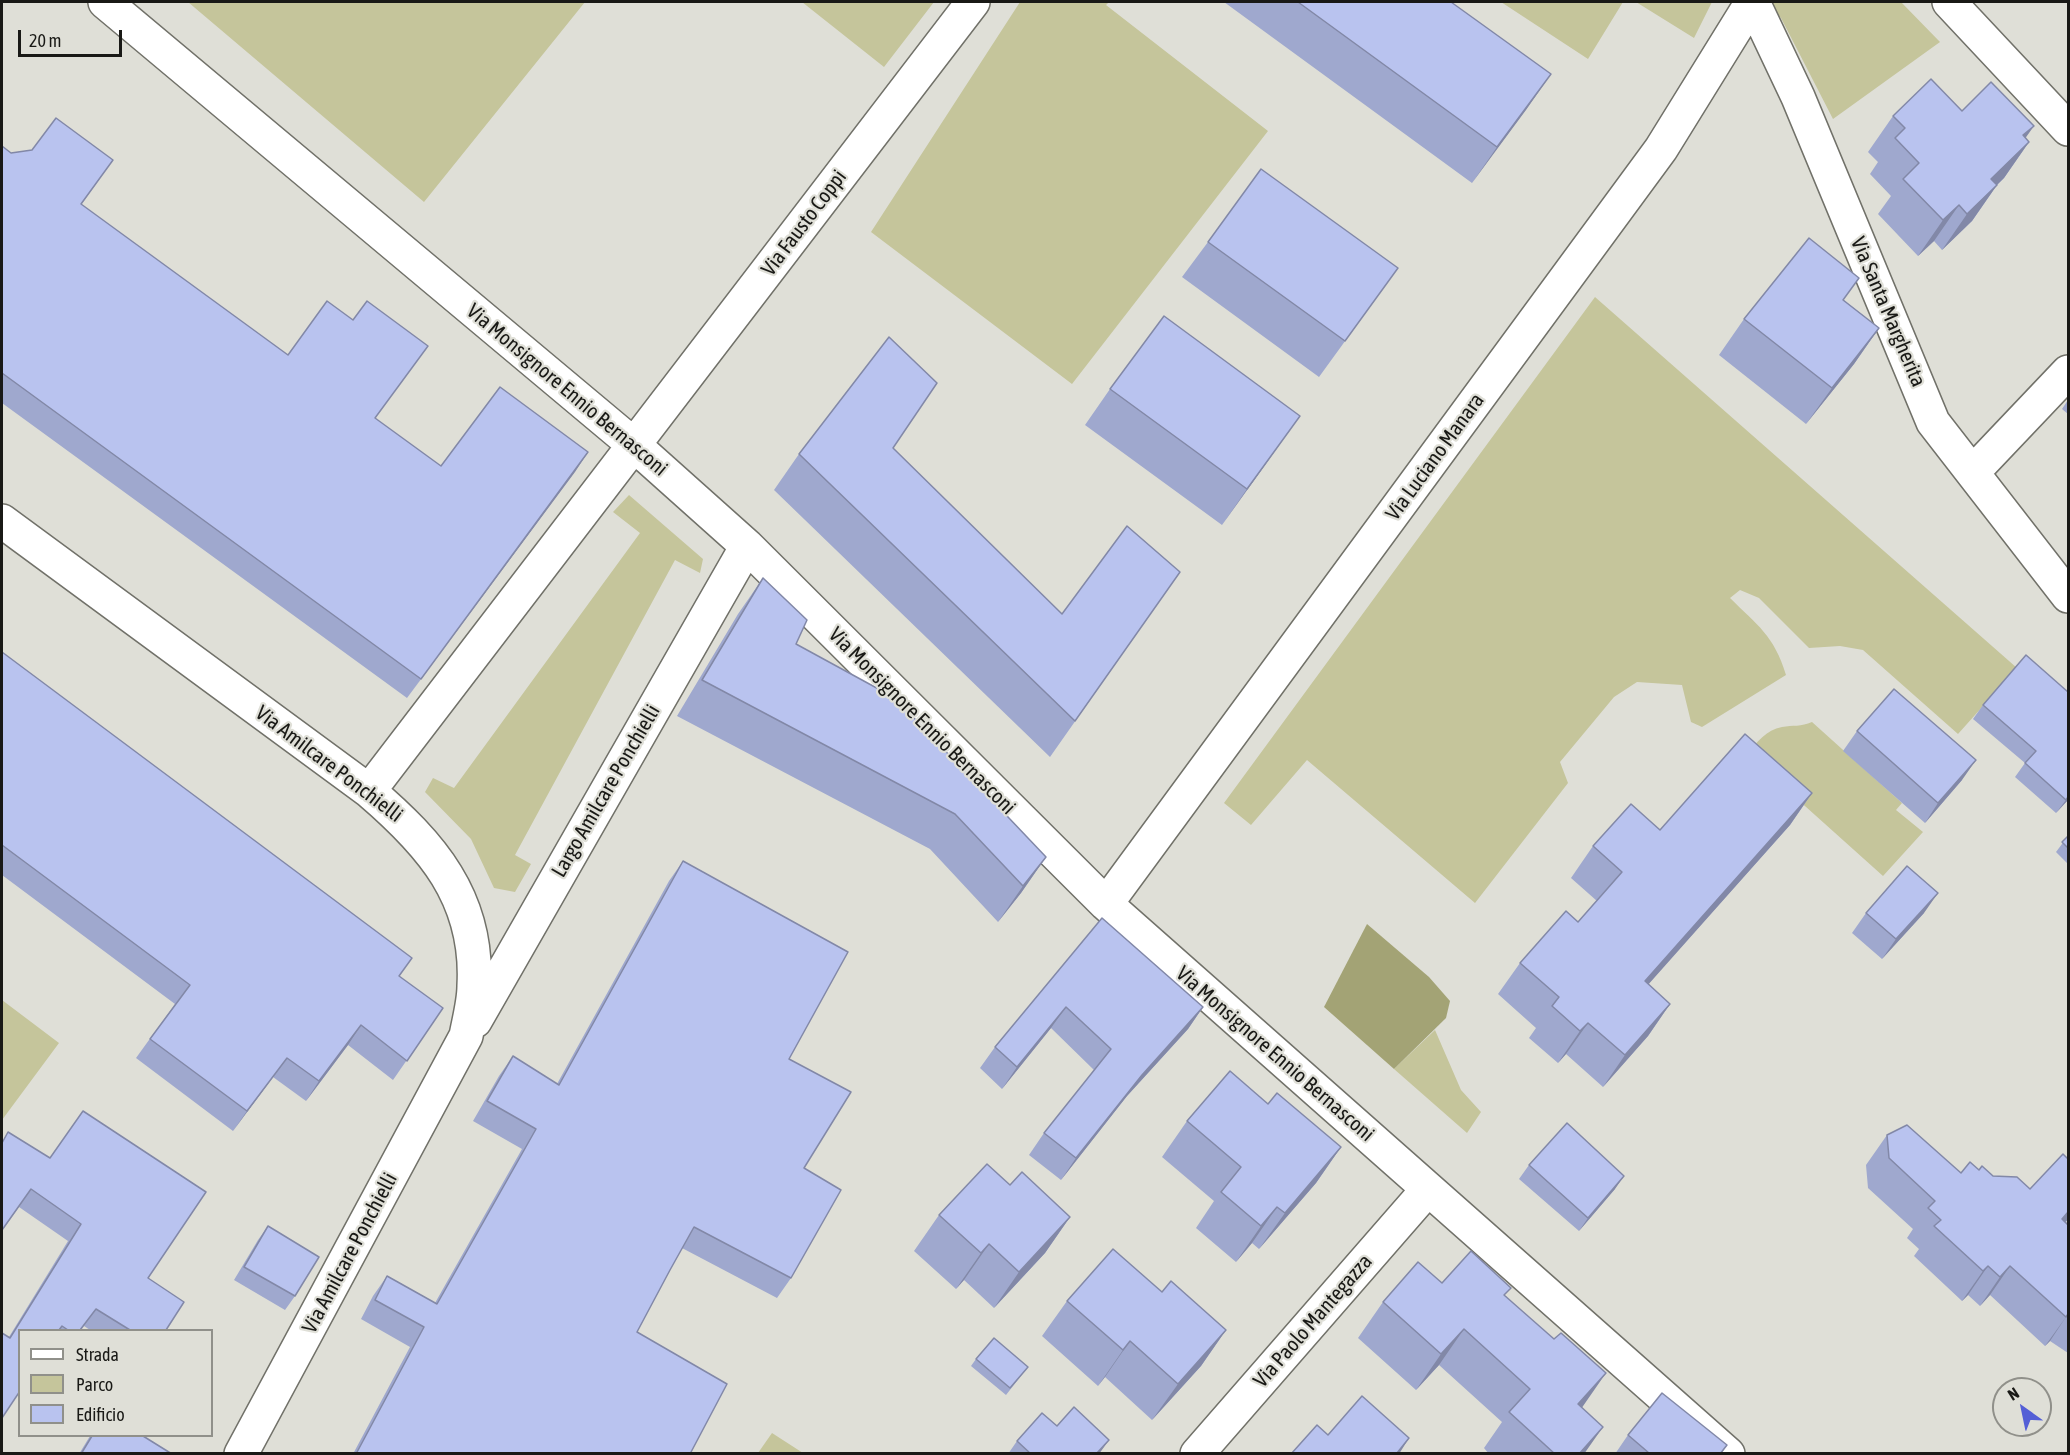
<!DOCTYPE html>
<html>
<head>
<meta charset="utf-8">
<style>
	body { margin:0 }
	#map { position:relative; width:2070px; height:1455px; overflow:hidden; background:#dfdfd7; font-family:"Asap Condensed",sans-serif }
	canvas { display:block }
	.frame { position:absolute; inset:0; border:3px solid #191916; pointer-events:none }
	.legend { position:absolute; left:18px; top:1329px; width:195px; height:108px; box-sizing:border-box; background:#dfdfd7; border:2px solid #90908a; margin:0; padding:8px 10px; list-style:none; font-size:18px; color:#191916 }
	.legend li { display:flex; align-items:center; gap:12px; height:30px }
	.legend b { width:30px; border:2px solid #90908a }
	.north { position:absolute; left:1992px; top:1377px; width:60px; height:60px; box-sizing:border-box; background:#dfdfd7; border:2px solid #90908a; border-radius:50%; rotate:327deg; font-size:16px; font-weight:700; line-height:24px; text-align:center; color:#191916 }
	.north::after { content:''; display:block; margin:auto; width:21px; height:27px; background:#545fd6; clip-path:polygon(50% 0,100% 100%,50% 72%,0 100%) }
	.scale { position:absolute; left:18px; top:30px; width:104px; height:27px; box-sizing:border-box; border:3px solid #191916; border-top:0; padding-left:8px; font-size:18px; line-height:21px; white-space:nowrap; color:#191916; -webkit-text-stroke:4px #dfdfd7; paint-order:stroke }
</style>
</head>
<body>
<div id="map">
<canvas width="2070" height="1455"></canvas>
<div class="frame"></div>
<ul class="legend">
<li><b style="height:8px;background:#fff"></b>Strada</li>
<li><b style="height:16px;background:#c5c59b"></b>Parco</li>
<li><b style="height:16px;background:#b9c3ef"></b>Edificio</li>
</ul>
<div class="north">N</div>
<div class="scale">20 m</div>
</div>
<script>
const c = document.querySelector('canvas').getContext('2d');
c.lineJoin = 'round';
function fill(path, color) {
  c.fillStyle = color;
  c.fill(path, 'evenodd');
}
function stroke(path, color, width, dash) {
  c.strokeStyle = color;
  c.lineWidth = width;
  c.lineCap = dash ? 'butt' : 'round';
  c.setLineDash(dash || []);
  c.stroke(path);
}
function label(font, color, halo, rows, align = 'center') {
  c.font = font + ' "Asap Condensed",sans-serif';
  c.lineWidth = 4.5;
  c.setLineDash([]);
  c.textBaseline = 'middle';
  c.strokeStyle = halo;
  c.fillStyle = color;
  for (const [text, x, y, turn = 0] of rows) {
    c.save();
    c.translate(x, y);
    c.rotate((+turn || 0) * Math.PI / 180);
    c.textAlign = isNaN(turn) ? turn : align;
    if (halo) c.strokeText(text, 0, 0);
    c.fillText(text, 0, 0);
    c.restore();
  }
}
fill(new Path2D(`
	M 188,2 L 585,2 L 424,202 Z
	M 802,2 L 934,2 L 884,67 Z
	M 1020,2 L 1109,2 L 1106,5 L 1268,131 L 1072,384 L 871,232 Z
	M 1501,2 L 1623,2 L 1588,59 Z
	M 1636,2 L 1712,2 L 1694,38 Z
	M 1767,2 L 1901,2 L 1940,42 L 1833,119 L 1781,18 Z
	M 1595,297 L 2017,668 L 1958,734 L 1863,650 L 1840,646 L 1809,648 L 1759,598 L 1740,590 L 1730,598 C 1757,625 1774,635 1786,675 L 1702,727 L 1691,722 L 1682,685 L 1637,682 L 1614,697 L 1560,762 L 1568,783 L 1475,903 L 1307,760 L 1251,825 L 1224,803 Z
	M 629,495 L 703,559 L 700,573 L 675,560 L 515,855 L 531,864 L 515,892 L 494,888 L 471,839 L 425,792 L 433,778 L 454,788 L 640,533 L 613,512 Z
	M 1812,722 L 1902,803 L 1896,810 L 1923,832 L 1883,876 L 1747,754 C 1757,742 1766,730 1782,727 C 1793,725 1801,727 1812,722 Z
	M 2,1000 L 59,1043 L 2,1120 Z
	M 1435,1030 L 1461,1090 L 1481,1112 L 1467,1133 L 1394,1069 Z
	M 772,1433 L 803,1453 L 758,1453 Z`), '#c5c59b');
fill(new Path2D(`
	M 1367,924 L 1429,977 L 1450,1001 L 1446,1018 L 1394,1069 L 1324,1007 Z`), '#a3a375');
const street = new Path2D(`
	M 105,2 L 634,445 L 747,546 L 1106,904 L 1728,1454
	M 1753,2 L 1798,97 L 1933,422 L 2068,596
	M 1973,472 L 2068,372
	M 2,521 L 369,791 C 431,844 479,898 474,986 C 474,1002 469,1020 466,1036 L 241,1454
	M 369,791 L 973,2
	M 1106,904 L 1661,149 L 1752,2
	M 475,1021 L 747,546
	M 1197,1454 L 1428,1189`);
const secondary = new Path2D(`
	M 1949,2 L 2068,129`);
stroke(street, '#717169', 36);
stroke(secondary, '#717169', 36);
stroke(street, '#fff', 33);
stroke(secondary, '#fff', 33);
fill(new Path2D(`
	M 1224,2 L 1451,2 L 1551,74 L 1472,183 Z
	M 1962,111 L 2029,142 L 2004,178 L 1997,185 L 1972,221 L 1942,250 L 1934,241 L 1918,256 L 1878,214 L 1891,196 L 1870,174 L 1878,162 L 1868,152 L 1893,116 Z
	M 2,146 L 11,153 L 113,160 L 81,205 L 441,466 L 588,452 L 407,698 L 2,403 Z
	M 1208,242 L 1372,304 L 1319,377 L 1182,277 Z
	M 1844,300 L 1879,328 L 1854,364 L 1806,424 L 1719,355 L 1744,319 Z
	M 1110,389 L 1275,451 L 1222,525 L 1085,425 Z
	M 2068,400 L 2068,414 L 2062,409 Z
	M 893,448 L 1062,614 L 1180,572 L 1050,757 L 774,490 L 799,454 Z
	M 763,578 L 796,644 L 1046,857 L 1021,893 L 998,922 L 930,849 L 677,716 L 738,614 Z
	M 2,652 L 399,976 L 443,1008 L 393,1080 L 348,1045 L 306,1101 L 273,1077 L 233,1131 L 136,1058 L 175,1004 L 2,875 Z
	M 2068,692 L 2068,800 L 2056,813 L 2015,777 L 2025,763 L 1973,719 L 1983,705 Z
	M 1857,731 L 1962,780 L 1925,823 L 1843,751 Z
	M 1812,793 L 1790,825 L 1648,984 L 1670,1004 L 1648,1036 L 1603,1087 L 1566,1054 L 1558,1063 L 1529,1038 L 1536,1028 L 1498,994 L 1520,963 L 1578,922 L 1597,901 L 1571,878 L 1593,846 Z
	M 2068,836 L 2068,864 L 2056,852 Z
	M 683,861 L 789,1059 L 804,1168 L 791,1278 L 777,1298 L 682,1248 L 637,1332 L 690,1454 L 353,1454 L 410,1347 L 361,1319 L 373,1296 L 387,1276 L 435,1303 L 522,1149 L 473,1121 L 499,1076 L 513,1056 L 557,1084 L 669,881 Z
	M 1866,913 L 1924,913 L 1882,959 L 1852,933 Z
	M 1102,918 L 1203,1007 L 1188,1029 L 1127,1096 L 1061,1180 L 1029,1155 L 1044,1133 L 1094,1070 L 1051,1028 L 1002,1089 L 980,1068 L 995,1047 Z
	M 1268,1104 L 1341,1147 L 1316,1183 L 1259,1249 L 1252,1243 L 1236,1262 L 1196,1228 L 1214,1201 L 1162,1157 L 1187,1121 Z
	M 8,1132 L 148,1278 L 166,1330 L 90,1330 L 84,1326 L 81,1330 L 20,1330 L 2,1418 L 9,1337 L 68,1241 L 19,1207 L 2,1231 L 2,1142 Z
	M 1887,1135 L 1961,1173 L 1979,1170 L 1993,1176 L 2030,1189 L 2068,1159 L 2068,1219 L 2066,1222 L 2068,1225 L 2068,1353 L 2050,1341 L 2045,1346 L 1990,1295 L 1980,1306 L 1968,1295 L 1962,1301 L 1914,1256 L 1919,1249 L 1907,1238 L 1913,1229 L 1868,1188 L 1866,1165 Z
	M 1529,1165 L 1615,1189 L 1579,1231 L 1519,1179 Z
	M 1010,1185 L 1070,1217 L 1045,1253 L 994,1308 L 964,1280 L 956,1289 L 914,1251 L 939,1215 Z
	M 268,1226 L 295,1296 L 285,1310 L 234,1280 L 258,1240 Z
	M 1442,1283 L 1506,1296 L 1582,1408 L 1584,1454 L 1489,1454 L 1484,1448 L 1502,1422 L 1439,1365 L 1416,1390 L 1358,1338 L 1383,1302 Z
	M 1162,1292 L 1226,1330 L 1201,1366 L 1152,1420 L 1105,1377 L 1098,1386 L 1042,1336 L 1067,1301 Z
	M 976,1359 L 1028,1367 L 1006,1395 L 971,1366 Z
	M 1057,1426 L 1099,1454 L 1008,1454 L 1017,1441 Z
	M 1628,1435 L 1727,1445 L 1721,1454 L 1615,1454 Z
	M 90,1436 L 143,1436 L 172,1454 L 79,1454 Z`), '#9fa8ce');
fill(new Path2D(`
	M 1551,74 L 1526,110 L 1472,183 L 1497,147 Z
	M 2034,126 L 2009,161 L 2029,142 L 2004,178 L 1966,215 L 1991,179 L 2023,135 Z
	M 1997,185 L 1972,221 L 1942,250 L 1967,214 Z
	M 1959,205 L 1934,241 L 1918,256 L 1943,220 Z
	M 1879,328 L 1854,364 L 1806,424 L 1832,388 Z
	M 1300,416 L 1275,451 L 1222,525 L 1247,489 Z
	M 588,452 L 575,472 L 407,698 L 421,679 Z
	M 1976,760 L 1962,780 L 1925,823 L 1938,803 Z
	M 1812,793 L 1790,825 L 1623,1013 L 1645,981 Z
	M 2068,797 L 2068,800 L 2056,813 L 2066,800 Z
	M 1046,857 L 1021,893 L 998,922 L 1023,886 Z
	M 1938,893 L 1924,913 L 1882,959 L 1896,939 Z
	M 1670,1004 L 1648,1036 L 1603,1087 L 1625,1055 Z
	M 1066,1007 L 1051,1028 L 1002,1089 L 1017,1067 Z
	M 1203,1007 L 1188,1029 L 1127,1096 L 1061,1180 L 1076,1158 L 1142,1075 Z
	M 1588,1023 L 1566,1054 L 1558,1063 L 1580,1031 Z
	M 361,1025 L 348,1045 L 306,1101 L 319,1081 Z
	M 287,1058 L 273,1077 L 233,1131 L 247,1111 Z
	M 1341,1147 L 1316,1183 L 1259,1249 L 1285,1213 Z
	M 1624,1176 L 1615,1189 L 1579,1231 L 1588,1218 Z
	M 1277,1207 L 1252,1243 L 1236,1262 L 1261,1226 Z
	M 2068,1212 L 2068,1219 L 2041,1249 L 2062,1219 Z
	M 1070,1217 L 1045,1253 L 994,1308 L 1019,1272 Z
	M 989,1244 L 964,1280 L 956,1289 L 981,1253 Z
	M 1988,1266 L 1968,1295 L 1962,1301 L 1983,1271 Z
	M 2010,1266 L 1990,1295 L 1980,1306 L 2000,1277 Z
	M 2068,1314 L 2050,1341 L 2045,1346 L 2066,1317 Z
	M 1464,1329 L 1439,1365 L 1416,1390 L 1441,1354 Z
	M 1226,1330 L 1201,1366 L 1152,1420 L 1178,1384 Z
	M 1130,1341 L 1105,1377 L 1098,1386 L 1123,1350 Z
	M 1606,1373 L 1581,1409 L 1578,1404 Z
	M 1603,1427 L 1584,1454 L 1579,1454 Z
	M 1409,1438 L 1399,1454 L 1396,1454 Z
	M 1109,1440 L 1099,1454 L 1096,1454 Z`), '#8288a7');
const building = new Path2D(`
	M 1298,2 L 1451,2 L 1551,74 L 1497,147 Z
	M 1931,79 L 1962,111 L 1991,82 L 2034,126 L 2023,135 L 2029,142 L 1991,179 L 1997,185 L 1967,214 L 1959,205 L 1943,220 L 1903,179 L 1919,163 L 1895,138 L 1905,128 L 1893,116 Z
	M 56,118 L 113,160 L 81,204 L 288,355 L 327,301 L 353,320 L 367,301 L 428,346 L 375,418 L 441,466 L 500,387 L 588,452 L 421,679 L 2,373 L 2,146 L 11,153 L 32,150 Z
	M 1261,169 L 1398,268 L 1345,341 L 1208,242 Z
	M 1809,238 L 1859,278 L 1843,300 L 1879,328 L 1832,388 L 1744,319 Z
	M 1164,316 L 1300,416 L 1247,489 L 1110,389 Z
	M 889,337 L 937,383 L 893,448 L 1062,614 L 1127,526 L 1180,572 L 1075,721 L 799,454 Z
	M 763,578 L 807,620 L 796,644 L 895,698 L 1046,857 L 1023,886 L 955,814 L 702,680 Z
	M 2,652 L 412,958 L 399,976 L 443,1008 L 407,1061 L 361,1025 L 319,1081 L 287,1058 L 247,1111 L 150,1039 L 190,985 L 2,845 Z
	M 2026,655 L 2068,692 L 2068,797 L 2066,800 L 2025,763 L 2036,751 L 1983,705 Z
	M 1894,689 L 1976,760 L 1938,803 L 1857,731 Z
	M 1745,734 L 1812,793 L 1645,981 L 1670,1004 L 1625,1055 L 1588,1023 L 1580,1031 L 1552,1006 L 1559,997 L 1520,963 L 1566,911 L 1578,922 L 1622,872 L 1593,846 L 1631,804 L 1660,830 Z
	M 2068,836 L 2068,848 L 2062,842 Z
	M 683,861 L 848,952 L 789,1059 L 851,1092 L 804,1168 L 841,1190 L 791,1278 L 694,1227 L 670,1270 L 637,1332 L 727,1384 L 690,1454 L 356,1454 L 424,1327 L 375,1300 L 387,1276 L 437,1304 L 536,1129 L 487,1101 L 513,1056 L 559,1085 Z
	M 1907,866 L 1938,893 L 1896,939 L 1866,913 Z
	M 1102,918 L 1203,1007 L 1142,1075 L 1076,1158 L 1044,1133 L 1111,1049 L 1066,1007 L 1017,1067 L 995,1047 Z
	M 1230,1071 L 1268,1104 L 1277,1093 L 1341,1147 L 1285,1213 L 1277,1207 L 1261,1226 L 1221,1192 L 1241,1167 L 1187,1121 Z
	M 83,1111 L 206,1192 L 148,1278 L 184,1302 L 166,1330 L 130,1330 L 96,1309 L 80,1330 L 68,1330 L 62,1326 L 59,1330 L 20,1330 L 20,1391 L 2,1418 L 2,1333 L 10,1338 L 81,1224 L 31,1189 L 2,1230 L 2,1143 L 8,1132 L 50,1158 Z
	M 1567,1123 L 1624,1176 L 1588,1218 L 1529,1165 Z
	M 1907,1125 L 1961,1173 L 1970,1162 L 1979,1170 L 1982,1166 L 1993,1176 L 2017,1177 L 2030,1189 L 2063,1154 L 2068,1159 L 2068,1212 L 2062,1219 L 2068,1225 L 2068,1314 L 2066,1317 L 2010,1266 L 2000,1277 L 1988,1266 L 1983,1271 L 1934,1226 L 1941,1220 L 1928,1208 L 1935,1201 L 1889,1158 L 1887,1135 Z
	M 987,1164 L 1010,1185 L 1022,1172 L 1070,1217 L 1019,1272 L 989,1244 L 981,1253 L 939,1215 Z
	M 268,1226 L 319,1257 L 295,1296 L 244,1267 Z
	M 1113,1249 L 1162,1292 L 1171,1281 L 1226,1330 L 1178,1384 L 1130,1341 L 1123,1350 L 1067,1301 Z
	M 1471,1251 L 1511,1288 L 1504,1295 L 1554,1339 L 1561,1333 L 1606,1373 L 1578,1404 L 1603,1427 L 1579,1454 L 1555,1454 L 1509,1412 L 1530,1389 L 1464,1329 L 1441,1354 L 1383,1302 L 1418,1262 L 1442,1283 Z
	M 994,1338 L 1028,1367 L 1010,1388 L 976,1359 Z
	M 1662,1393 L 1727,1445 L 1720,1454 L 1648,1454 L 1649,1453 L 1628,1435 Z
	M 1362,1396 L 1409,1438 L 1397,1453 L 1397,1454 L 1291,1454 L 1317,1425 L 1328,1435 Z
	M 1074,1407 L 1109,1440 L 1096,1454 L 1031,1454 L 1017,1441 L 1042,1413 L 1057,1426 Z
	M 92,1436 L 143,1436 L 172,1454 L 81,1454 Z`);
fill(building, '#b9c3ef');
stroke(building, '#8288a7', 1.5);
label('21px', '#191916', '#dfdfd7', [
	["Via Fausto Coppi",804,223,-53],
	["Via Santa Margherita",1888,312,67],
	["Via Monsignore Ennio Bernasconi",567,390,40],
	["Via Luciano Manara",1435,457,-54],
	["Via Monsignore Ennio Bernasconi",922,721,45],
	["Via Amilcare Ponchielli",329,764,37],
	["Largo Amilcare Ponchielli",606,791,-60],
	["Via Monsignore Ennio Bernasconi",1275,1054,41],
	["Via Amilcare Ponchielli",350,1253,-62],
	["Via Paolo Mantegazza",1313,1321,-49]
]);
</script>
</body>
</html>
